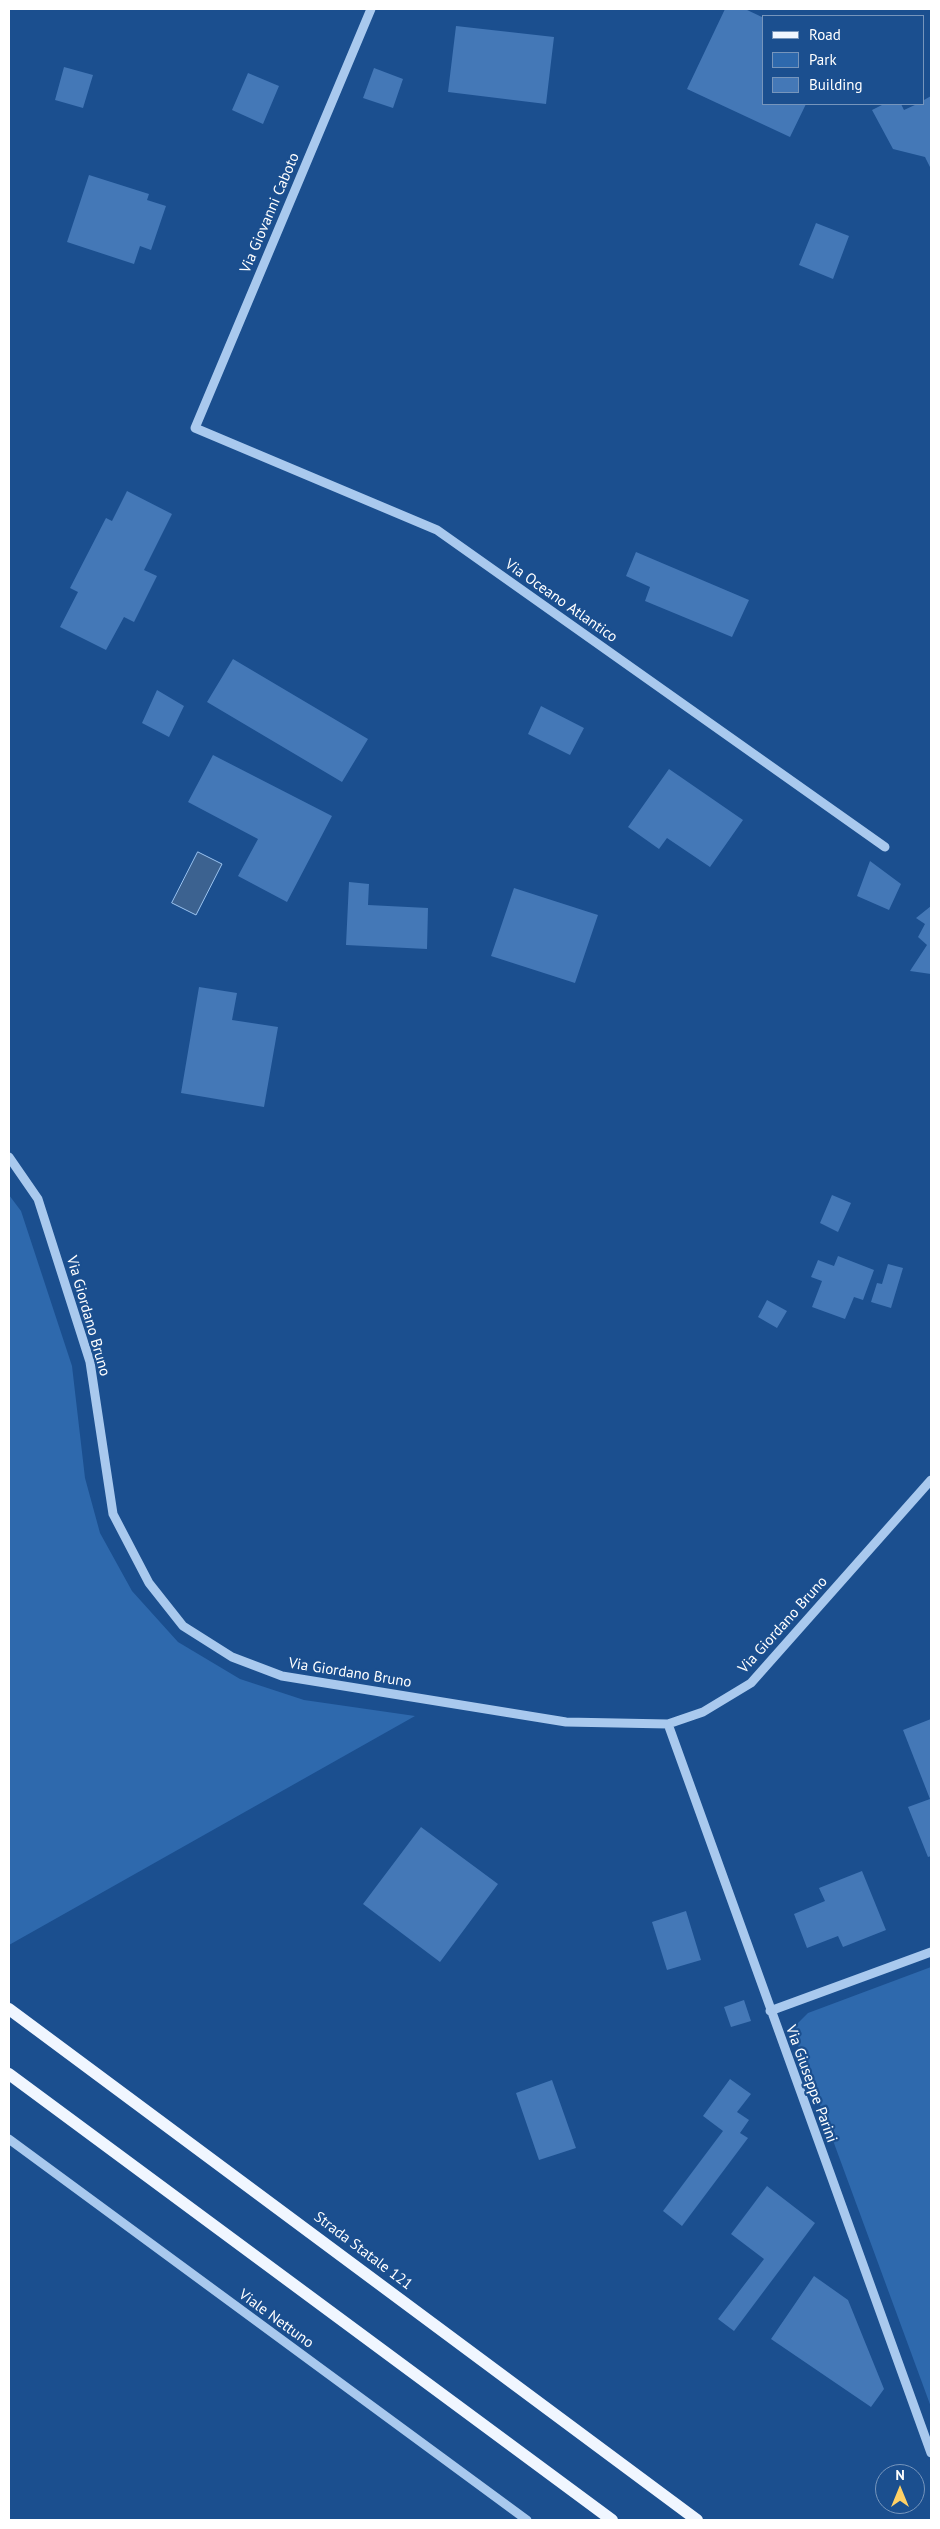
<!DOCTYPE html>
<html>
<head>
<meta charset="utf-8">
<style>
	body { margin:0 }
	#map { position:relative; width:940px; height:2529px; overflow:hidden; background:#1b4f8f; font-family:"PT Sans",sans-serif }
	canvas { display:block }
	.frame { position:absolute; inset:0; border:10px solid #fff; pointer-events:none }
	.legend { position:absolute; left:762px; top:15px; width:162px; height:90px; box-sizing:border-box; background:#1b4f8f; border:1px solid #7695bc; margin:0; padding:6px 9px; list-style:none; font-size:15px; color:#fff }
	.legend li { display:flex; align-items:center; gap:10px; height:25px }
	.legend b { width:25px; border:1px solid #7695bc }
	.north { position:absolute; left:875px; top:2464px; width:50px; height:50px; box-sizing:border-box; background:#1b4f8f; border:1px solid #7695bc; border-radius:50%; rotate:0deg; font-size:14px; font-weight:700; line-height:20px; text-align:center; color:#fff }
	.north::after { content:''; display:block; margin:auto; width:18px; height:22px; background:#ffd166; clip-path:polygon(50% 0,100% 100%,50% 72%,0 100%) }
</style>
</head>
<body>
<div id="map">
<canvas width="940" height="2529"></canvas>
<div class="frame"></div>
<ul class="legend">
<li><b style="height:6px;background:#f0f6ff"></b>Road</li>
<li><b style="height:14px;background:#2e69ad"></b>Park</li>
<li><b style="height:14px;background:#4478b7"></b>Building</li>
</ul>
<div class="north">N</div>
</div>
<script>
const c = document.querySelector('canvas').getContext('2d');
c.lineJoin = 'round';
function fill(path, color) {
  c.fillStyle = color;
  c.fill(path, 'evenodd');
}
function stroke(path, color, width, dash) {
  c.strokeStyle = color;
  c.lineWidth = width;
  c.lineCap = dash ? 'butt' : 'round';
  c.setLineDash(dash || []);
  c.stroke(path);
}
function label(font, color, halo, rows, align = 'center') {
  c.font = font + ' "PT Sans",sans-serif';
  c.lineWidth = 4.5;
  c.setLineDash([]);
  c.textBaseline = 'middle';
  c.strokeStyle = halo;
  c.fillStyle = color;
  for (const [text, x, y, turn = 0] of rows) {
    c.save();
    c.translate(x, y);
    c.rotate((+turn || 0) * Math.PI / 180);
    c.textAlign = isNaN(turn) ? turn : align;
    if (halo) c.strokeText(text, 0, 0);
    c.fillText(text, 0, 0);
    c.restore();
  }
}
fill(new Path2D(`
	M 9,1195 L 21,1211 L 72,1366 L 85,1478 L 100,1533 L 132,1591 L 178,1642 L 240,1679 L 304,1700 L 415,1716 L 9,1945 Z
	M 931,1967 L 931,2407 L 792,2029 L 808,2013 Z`), '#2e69ad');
const water = new Path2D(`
	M 198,852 L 222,864 L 196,915 L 172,903 Z`);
fill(water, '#3c6290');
stroke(water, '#9cc4f0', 1);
fill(new Path2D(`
	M 725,9 L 745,9 L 764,18 L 764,104 L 806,104 L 790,137 L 687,89 Z
	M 456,26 L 554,37 L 546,104 L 448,92 Z
	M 64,67 L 93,75 L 83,108 L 55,100 Z
	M 374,68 L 403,79 L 393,108 L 363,98 Z
	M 248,73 L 279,86 L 263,124 L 232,110 Z
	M 931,96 L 931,169 L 925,157 L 893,149 L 872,110 L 884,104 L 901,104 L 904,110 L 917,104 L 924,104 L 924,100 Z
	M 89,175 L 149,194 L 147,200 L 166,206 L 151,250 L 140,246 L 134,264 L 67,242 Z
	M 816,223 L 849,236 L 833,279 L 799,265 Z
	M 127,491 L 172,514 L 144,570 L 157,576 L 134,622 L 124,617 L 106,650 L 60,627 L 78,592 L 70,588 L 106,518 L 112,521 Z
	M 636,552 L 749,600 L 732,637 L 645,601 L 650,587 L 626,576 Z
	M 233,659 L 368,739 L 342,782 L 207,702 Z
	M 157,690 L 184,706 L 169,737 L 142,723 Z
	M 541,706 L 584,728 L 570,755 L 528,734 Z
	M 213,755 L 332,816 L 287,902 L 238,876 L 258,839 L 188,802 Z
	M 669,769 L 743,820 L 710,867 L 667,838 L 659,849 L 628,827 Z
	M 870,861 L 901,884 L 889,910 L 857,896 Z
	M 349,882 L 369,884 L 368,905 L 428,908 L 427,949 L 346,945 Z
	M 514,888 L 598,915 L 575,983 L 491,956 Z
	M 931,906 L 931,974 L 910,971 L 927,945 L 918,937 L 925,924 L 916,918 Z
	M 199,987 L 237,993 L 232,1020 L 278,1027 L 264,1107 L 181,1093 Z
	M 832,1195 L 851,1203 L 838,1232 L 820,1223 Z
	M 838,1256 L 874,1270 L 863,1300 L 854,1297 L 845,1319 L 812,1307 L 822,1281 L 811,1277 L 818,1260 L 834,1266 Z
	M 888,1264 L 903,1268 L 891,1308 L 871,1302 L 877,1283 L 882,1284 Z
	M 767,1300 L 787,1311 L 777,1328 L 758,1317 Z
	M 931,1719 L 931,1856 L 928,1857 L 908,1807 L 930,1799 L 903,1730 Z
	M 421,1827 L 498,1884 L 440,1962 L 363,1904 Z
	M 862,1871 L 886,1930 L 843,1947 L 838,1936 L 807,1948 L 794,1914 L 825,1901 L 819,1888 Z
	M 686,1911 L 701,1960 L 667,1970 L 652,1922 Z
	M 744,2000 L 751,2021 L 731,2027 L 724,2007 Z
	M 730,2079 L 751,2094 L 737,2112 L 749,2120 L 740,2133 L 748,2138 L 682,2226 L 663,2211 L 723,2131 L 703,2116 Z
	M 552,2080 L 576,2148 L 539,2160 L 516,2093 Z
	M 767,2186 L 815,2223 L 734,2331 L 718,2319 L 764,2259 L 731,2234 Z
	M 814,2276 L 848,2300 L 884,2389 L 871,2407 L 771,2339 Z`), '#4478b7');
stroke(new Path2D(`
	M 371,9 L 195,428 L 437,530 L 885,847
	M 9,1157 L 38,1199 L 90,1362 L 113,1514 L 149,1583 L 183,1626 L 232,1657 L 282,1676 L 566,1722 L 668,1724 L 703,1712 L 751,1683 L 931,1480
	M 668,1724 L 931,2453
	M 770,2011 L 931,1952
	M 9,2139 L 527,2520`), '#a9c9ee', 9);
stroke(new Path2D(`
	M 9,2009 L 697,2520
	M 9,2074 L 612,2520`), '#f0f6ff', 12);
label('15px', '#fff', '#1b4f8f', [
	["Via Giovanni Caboto",270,213,-67],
	["Via Oceano Atlantico",561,601,35],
	["Via Giordano Bruno",88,1316,74],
	["Via Giordano Bruno",783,1625,-48],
	["Via Giordano Bruno",350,1673,9],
	["Via Giuseppe Parini",811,2084,70],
	["Strada Statale 121",363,2251,37],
	["Viale Nettuno",276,2319,36]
]);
</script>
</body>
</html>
